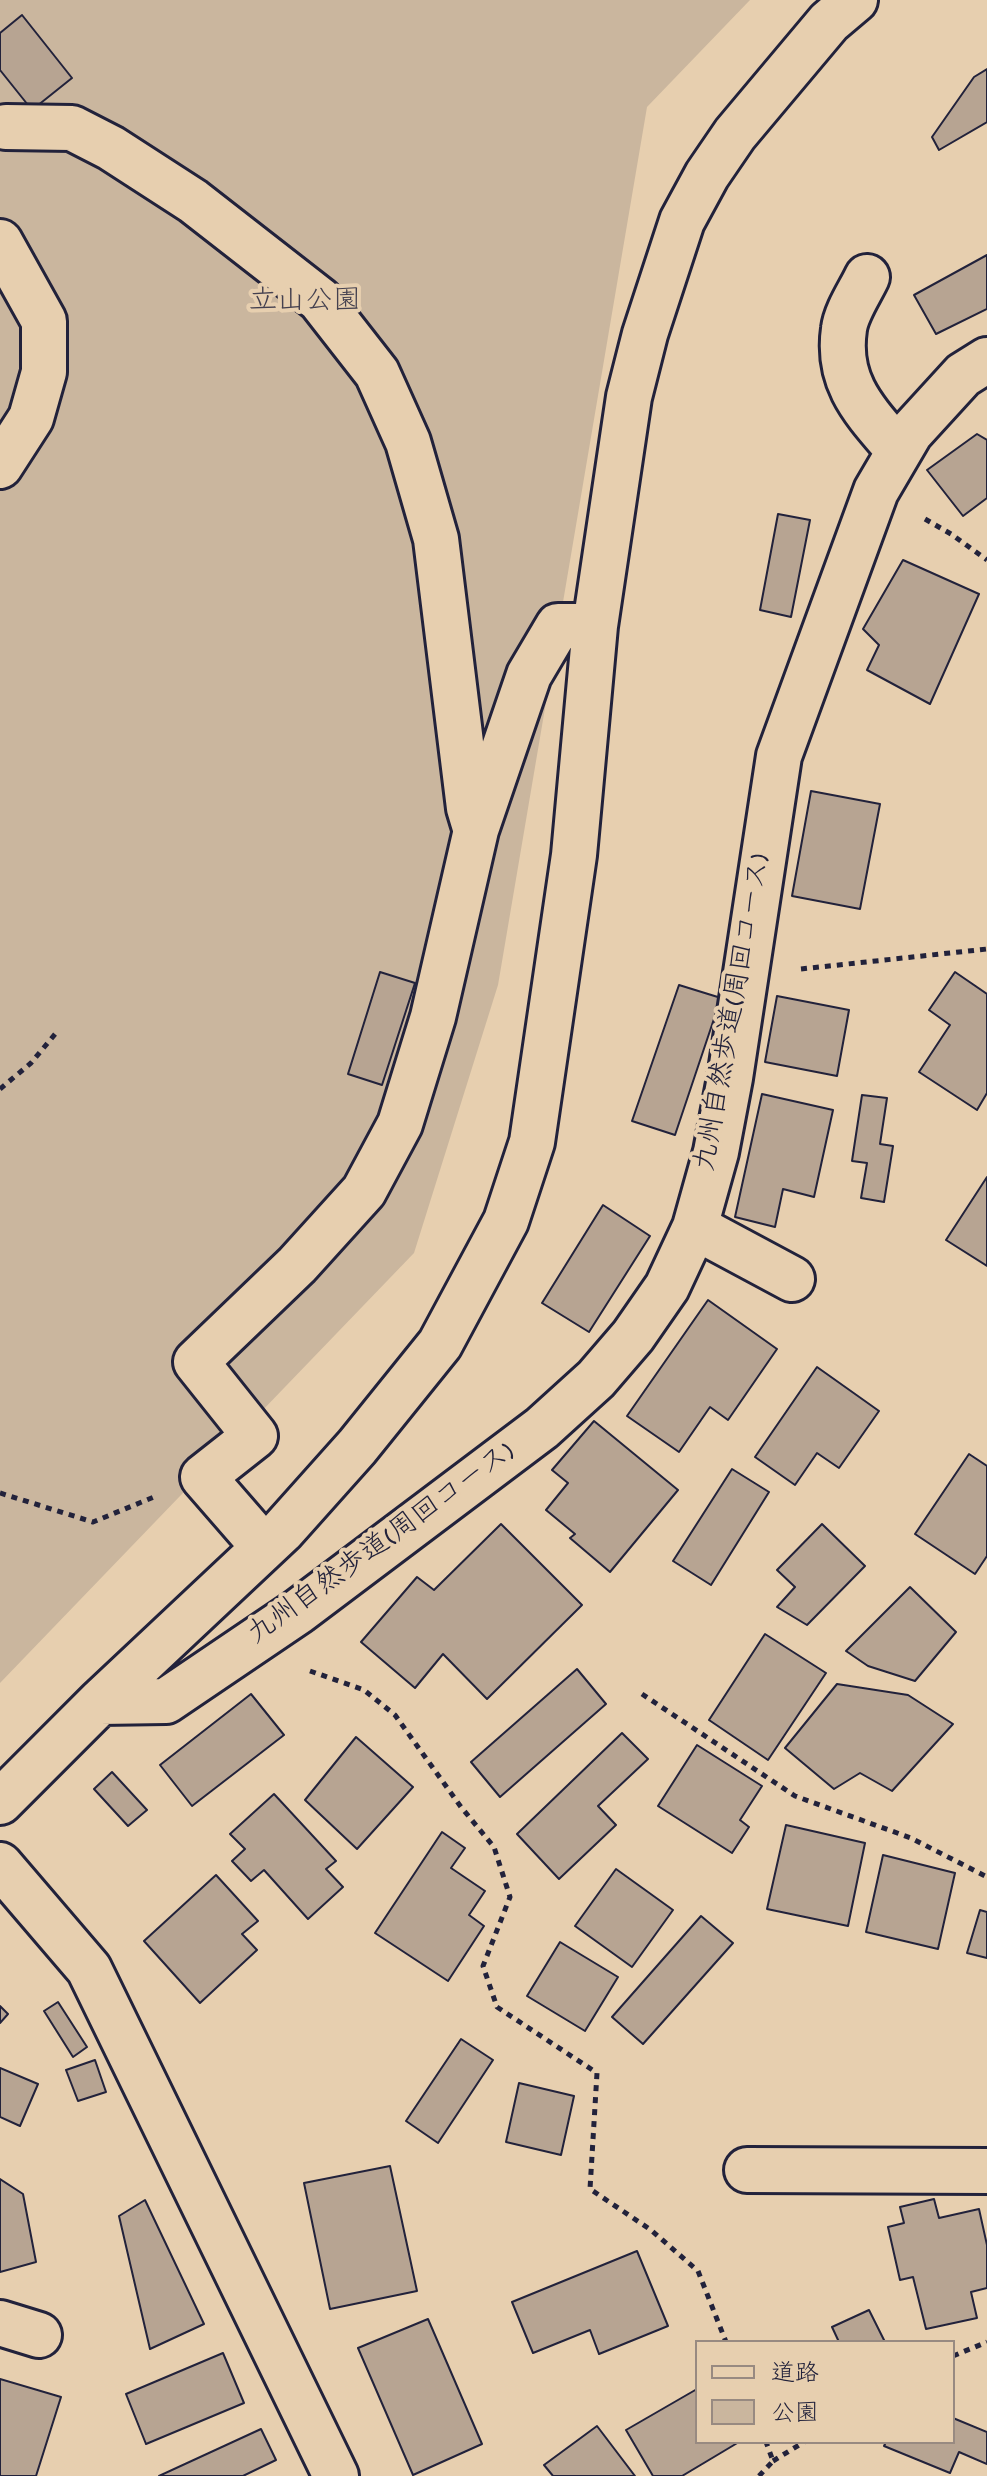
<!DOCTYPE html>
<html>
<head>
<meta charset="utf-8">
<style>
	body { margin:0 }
	#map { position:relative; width:987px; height:2476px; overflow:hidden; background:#e7cfaf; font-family:Dekko,"Klee One",sans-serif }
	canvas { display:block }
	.legend { position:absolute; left:695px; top:2340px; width:260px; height:104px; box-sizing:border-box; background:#e7cfaf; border:2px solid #988a81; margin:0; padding:10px 14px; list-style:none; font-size:24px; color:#22223b }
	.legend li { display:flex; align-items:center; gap:16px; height:40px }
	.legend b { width:40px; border:2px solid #988a81 }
</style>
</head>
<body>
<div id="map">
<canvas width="987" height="2476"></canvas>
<ul class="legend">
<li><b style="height:10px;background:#e7cfaf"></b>道路</li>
<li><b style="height:22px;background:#cab69e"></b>公園</li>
</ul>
</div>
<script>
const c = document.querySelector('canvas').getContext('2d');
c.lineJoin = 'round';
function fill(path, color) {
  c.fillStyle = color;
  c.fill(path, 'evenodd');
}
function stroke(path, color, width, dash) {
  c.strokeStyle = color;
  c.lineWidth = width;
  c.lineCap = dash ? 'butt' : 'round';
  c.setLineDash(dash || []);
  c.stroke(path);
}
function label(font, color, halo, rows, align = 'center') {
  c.font = font + ' Dekko,"Klee One",sans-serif';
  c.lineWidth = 8;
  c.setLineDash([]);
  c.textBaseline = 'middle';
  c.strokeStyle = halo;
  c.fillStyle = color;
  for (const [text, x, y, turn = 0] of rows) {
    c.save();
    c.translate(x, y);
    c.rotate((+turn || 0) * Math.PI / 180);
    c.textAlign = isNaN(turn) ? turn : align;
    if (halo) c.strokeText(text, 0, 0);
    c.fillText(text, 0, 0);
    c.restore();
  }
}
fill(new Path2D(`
	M 0,0 L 750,0 L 647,107 L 498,985 L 414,1253 L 0,1683 Z`), '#cab69e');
const building = new Path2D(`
	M 22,15 L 72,78 L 32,110 L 0,70 L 0,33 Z
	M 987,69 L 987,122 L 939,150 L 932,137 L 974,77 Z
	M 987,255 L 987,309 L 936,334 L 914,295 Z
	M 977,434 L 987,440 L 987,498 L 963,516 L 927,470 Z
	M 778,514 L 810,520 L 791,617 L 760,610 Z
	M 903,560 L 979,594 L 930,704 L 867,670 L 879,645 L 863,629 Z
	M 811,791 L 880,804 L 860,909 L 792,896 Z
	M 380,972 L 415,983 L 382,1085 L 348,1074 Z
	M 955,972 L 987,994 L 987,1093 L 977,1110 L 919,1072 L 950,1025 L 929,1010 Z
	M 679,985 L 721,998 L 675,1135 L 632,1121 Z
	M 777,996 L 849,1010 L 837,1076 L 765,1062 Z
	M 762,1094 L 833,1110 L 814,1197 L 783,1189 L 775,1227 L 735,1217 Z
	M 862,1095 L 887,1098 L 880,1144 L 893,1146 L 884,1202 L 861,1198 L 867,1163 L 852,1161 Z
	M 987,1177 L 987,1266 L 946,1240 Z
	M 603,1205 L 650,1236 L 589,1332 L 542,1303 Z
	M 708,1300 L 777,1349 L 728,1420 L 710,1407 L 679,1452 L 627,1416 Z
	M 817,1367 L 879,1411 L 839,1468 L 817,1453 L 795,1485 L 755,1457 Z
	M 594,1421 L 678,1490 L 610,1572 L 570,1538 L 575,1534 L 546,1510 L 568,1483 L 552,1470 Z
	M 969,1454 L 987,1466 L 987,1556 L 975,1574 L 915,1534 Z
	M 732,1469 L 769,1492 L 711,1585 L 673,1561 Z
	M 501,1524 L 582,1605 L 487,1699 L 443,1654 L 415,1688 L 361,1642 L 417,1577 L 434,1590 Z
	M 822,1524 L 865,1566 L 807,1625 L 777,1607 L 795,1587 L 777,1570 Z
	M 910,1587 L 956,1632 L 915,1681 L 868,1666 L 846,1651 Z
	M 765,1634 L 826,1673 L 768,1760 L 709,1720 Z
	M 577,1669 L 606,1704 L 500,1797 L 471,1762 Z
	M 837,1684 L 908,1695 L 953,1724 L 892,1791 L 860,1773 L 834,1789 L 785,1748 Z
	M 251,1694 L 284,1735 L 192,1806 L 160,1765 Z
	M 622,1733 L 648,1759 L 598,1806 L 616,1825 L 559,1879 L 517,1834 Z
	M 356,1737 L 413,1787 L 357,1849 L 305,1800 Z
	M 697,1745 L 762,1786 L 740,1820 L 749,1827 L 732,1853 L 658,1806 Z
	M 112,1772 L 147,1810 L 128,1826 L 94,1789 Z
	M 274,1794 L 336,1861 L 326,1869 L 343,1887 L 308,1919 L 264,1870 L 251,1881 L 232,1861 L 245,1849 L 230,1834 Z
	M 786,1825 L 865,1843 L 848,1926 L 767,1909 Z
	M 442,1832 L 465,1848 L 451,1868 L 485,1891 L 469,1915 L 484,1926 L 448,1981 L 375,1933 Z
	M 883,1855 L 955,1873 L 938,1949 L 866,1932 Z
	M 616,1869 L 673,1910 L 632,1967 L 575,1926 Z
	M 216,1875 L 258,1921 L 242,1934 L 257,1950 L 200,2003 L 144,1941 Z
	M 980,1910 L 987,1912 L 987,1958 L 967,1953 Z
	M 701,1916 L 733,1943 L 643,2044 L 612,2017 Z
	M 560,1942 L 618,1977 L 585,2031 L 527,1996 Z
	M 58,2002 L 87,2047 L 73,2057 L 44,2011 Z
	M 0,2006 L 8,2014 L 0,2023 Z
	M 461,2039 L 493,2060 L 438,2143 L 406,2121 Z
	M 95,2060 L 106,2092 L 78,2101 L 66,2070 Z
	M 0,2068 L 38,2084 L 20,2126 L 0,2117 Z
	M 519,2083 L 574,2096 L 561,2155 L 506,2142 Z
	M 390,2166 L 417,2291 L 330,2309 L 304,2183 Z
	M 0,2179 L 23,2194 L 36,2262 L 0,2272 Z
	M 934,2199 L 939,2218 L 979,2209 L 987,2245 L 987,2288 L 971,2292 L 977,2318 L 926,2329 L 913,2277 L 900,2280 L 888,2227 L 904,2223 L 900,2207 Z
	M 145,2200 L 204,2324 L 150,2349 L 119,2216 Z
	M 637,2251 L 668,2326 L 599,2354 L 590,2330 L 533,2353 L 512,2302 Z
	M 869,2310 L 885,2342 L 839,2342 L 832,2327 Z
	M 428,2319 L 482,2444 L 413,2475 L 358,2348 Z
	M 223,2353 L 244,2403 L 146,2444 L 126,2394 Z
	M 0,2379 L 61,2397 L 36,2476 L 0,2476 Z
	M 697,2389 L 697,2442 L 739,2442 L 682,2476 L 653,2476 L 626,2430 Z
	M 953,2418 L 987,2432 L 987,2464 L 959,2452 L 950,2473 L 884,2446 L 886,2442 L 953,2442 Z
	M 597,2426 L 635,2476 L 553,2476 L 544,2465 Z
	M 261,2429 L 276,2460 L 243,2476 L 159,2476 Z`);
fill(building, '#b7a492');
stroke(building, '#22223b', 2);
const minor = new Path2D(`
	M 6,127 L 72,128 L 111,148 L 193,201 L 320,300 L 377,373 L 408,442 L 436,539 L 469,808 L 475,828
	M 0,242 L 44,321 L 44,372 L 31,418 L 0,466
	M 867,277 C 860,292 846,312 844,329 C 836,384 866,412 899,451
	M 695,1227 L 792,1279
	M 263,1546 L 203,1477 L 255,1436 L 196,1362 L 297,1265 L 364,1191 L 400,1124 L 433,1017 L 476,830 L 529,675 L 558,626 L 595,626
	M 100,1702 L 166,1701 L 299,1611 L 542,1428 L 596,1379 L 633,1336 L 667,1287 L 695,1227 L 716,1152 L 730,1078 L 779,756 L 876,491 L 910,433 L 963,375 L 987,360
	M 0,1802 L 100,1702 L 282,1531 L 357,1447 L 440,1344 L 506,1221 L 532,1142 L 574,855 L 595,626 L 629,397 L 645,334 L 682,221 L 707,175 L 735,134 L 829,22 L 855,0
	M 0,1865 L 89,1969 L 336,2476
	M 747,2170 L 987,2171
	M 0,2323 L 39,2335`);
stroke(minor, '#22223b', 50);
stroke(new Path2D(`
	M 925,519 L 951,534 L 987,560
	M 801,969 L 987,949
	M 0,1089 L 31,1063 L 56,1033
	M 0,1493 L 93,1522 L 154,1497
	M 310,1671 L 364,1690 L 395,1715 L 461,1807 L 494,1847 L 510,1897 L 483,1966 L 497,2007 L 597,2073 L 590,2189 L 651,2230 L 698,2271 L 726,2342
	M 642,1694 L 795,1796 L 911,1838 L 987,1877
	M 953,2356 L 987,2342
	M 773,2461 L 804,2442
	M 759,2476 L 773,2461 L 766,2442`), '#22223b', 5, [6, 6]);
stroke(minor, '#e7cfaf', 44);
label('28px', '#44404f', '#e7cfaf', [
	["立山公園",305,304]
]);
label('28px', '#22223b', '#e7cfaf', [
	["九州自然歩道(周回コース)",736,1013,-80],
	["九州自然歩道(周回コース)",383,1546,-36]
]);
</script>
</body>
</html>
